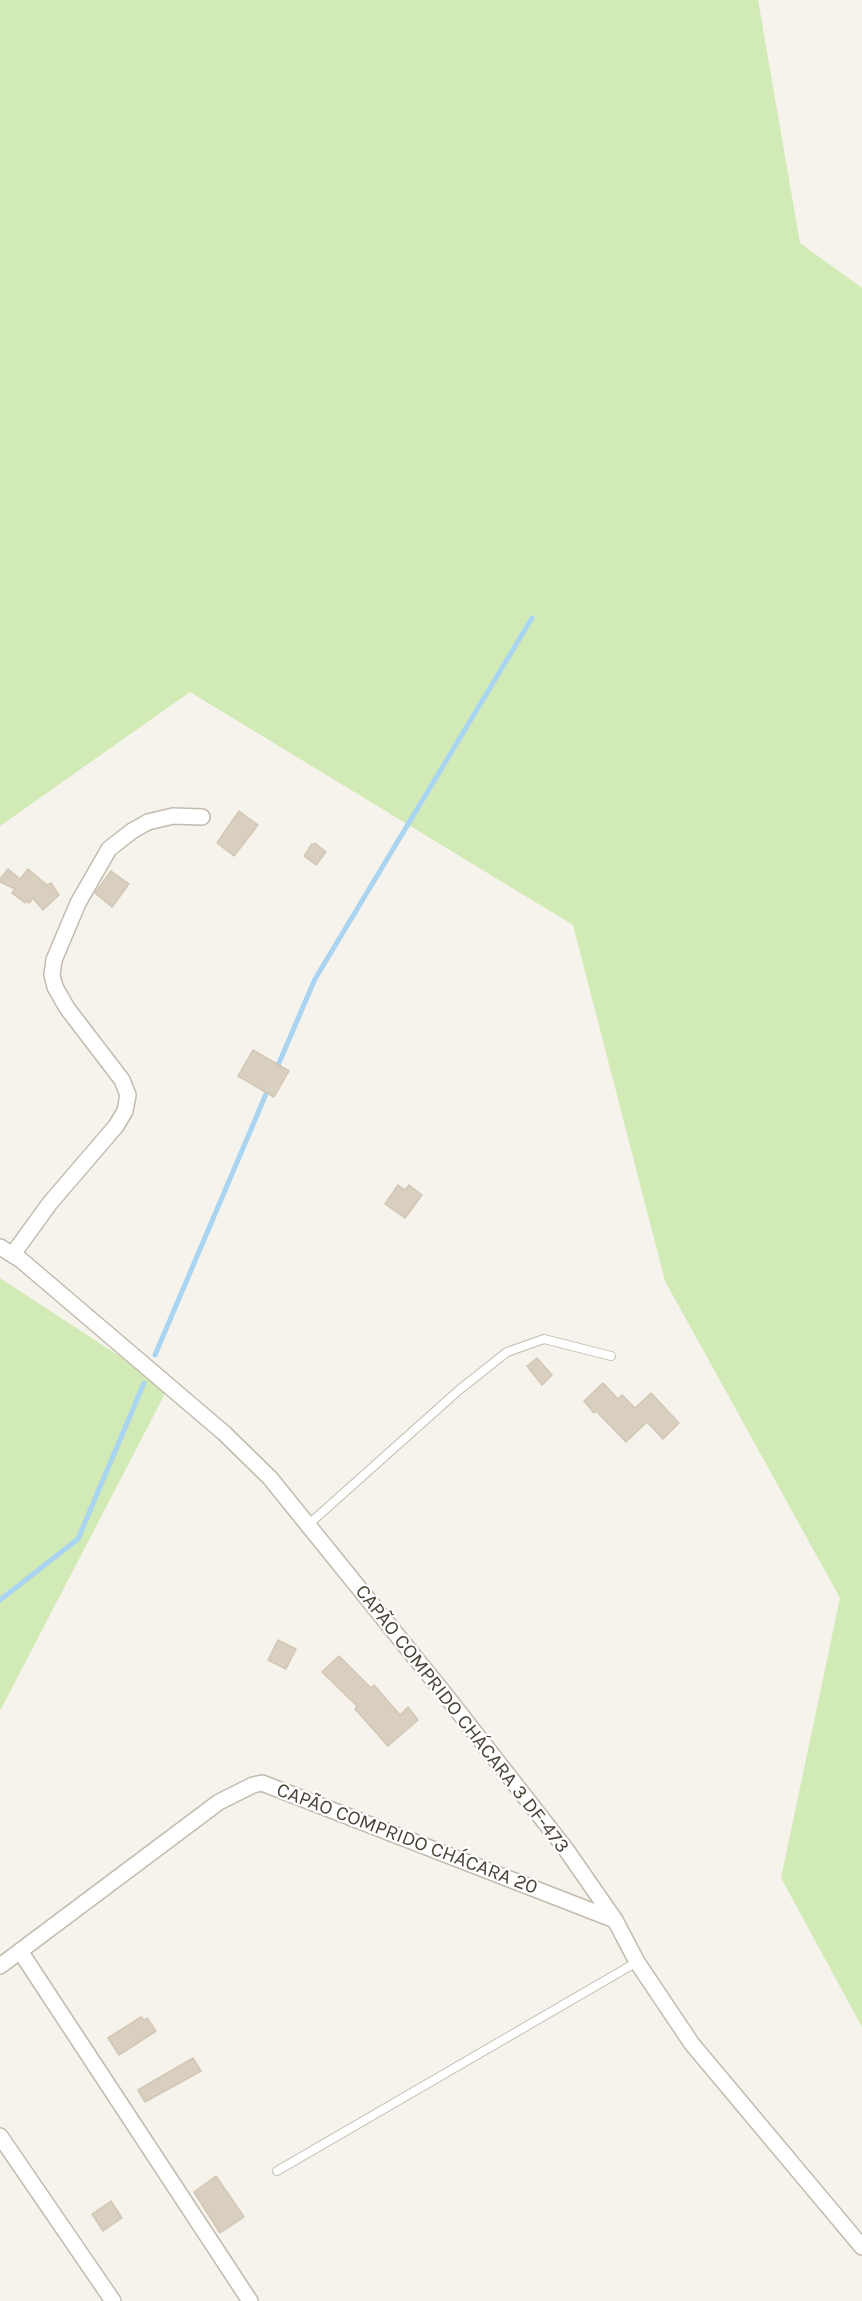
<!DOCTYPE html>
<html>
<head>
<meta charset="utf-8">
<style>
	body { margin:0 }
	canvas { display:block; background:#f6f3ec }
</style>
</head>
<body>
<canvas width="862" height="2301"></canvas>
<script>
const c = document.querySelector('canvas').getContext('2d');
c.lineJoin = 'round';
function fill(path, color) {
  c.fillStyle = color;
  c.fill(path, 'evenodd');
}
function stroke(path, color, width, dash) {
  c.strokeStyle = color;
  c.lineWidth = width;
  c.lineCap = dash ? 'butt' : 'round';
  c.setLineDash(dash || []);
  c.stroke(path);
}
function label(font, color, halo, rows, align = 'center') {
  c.font = font + ' Karla,sans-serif';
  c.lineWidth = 4.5;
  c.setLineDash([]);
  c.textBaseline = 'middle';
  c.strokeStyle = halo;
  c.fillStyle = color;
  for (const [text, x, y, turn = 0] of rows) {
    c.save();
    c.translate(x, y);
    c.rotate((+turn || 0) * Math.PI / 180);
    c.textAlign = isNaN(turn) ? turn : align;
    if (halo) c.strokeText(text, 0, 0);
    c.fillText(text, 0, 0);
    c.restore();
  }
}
fill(new Path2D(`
	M 0,0 L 758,0 L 800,243 L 862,288 L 862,2027 L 781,1878 L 840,1598 L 665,1281 L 573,925 L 190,692 L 0,826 Z
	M 0,1278 L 168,1388 L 0,1711 Z`), '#d2eab5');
stroke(new Path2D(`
	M 276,1070 L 315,979 L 532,618
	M 155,1355 L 269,1087
	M 0,1600 L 78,1539 L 144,1383`), '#a9d4f2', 5);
const building = new Path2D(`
	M 239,811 L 258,825 L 234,856 L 217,843 Z
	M 315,843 L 326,852 L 316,865 L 304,856 L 312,844 L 314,845 Z
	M 8,869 L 20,879 L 28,869 L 47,885 L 51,883 L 59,895 L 43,910 L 33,898 L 29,903 L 26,901 L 25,903 L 12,893 L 15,889 L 0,882 L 0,879 Z
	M 111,871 L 129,884 L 112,907 L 95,893 Z
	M 253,1050 L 289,1071 L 274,1097 L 238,1076 Z
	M 398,1185 L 405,1190 L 409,1185 L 422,1195 L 405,1218 L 385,1204 Z
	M 537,1358 L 552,1375 L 542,1385 L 527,1366 Z
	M 603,1383 L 618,1399 L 622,1395 L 635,1408 L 651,1393 L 679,1423 L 663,1439 L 647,1422 L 626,1442 L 596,1411 L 594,1413 L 584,1401 Z
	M 278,1640 L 296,1649 L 286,1669 L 268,1660 Z
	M 339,1656 L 371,1688 L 374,1685 L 400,1715 L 408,1707 L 418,1720 L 388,1746 L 355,1709 L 357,1706 L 322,1672 Z
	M 141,2017 L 144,2020 L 147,2018 L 156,2031 L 119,2055 L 108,2038 Z
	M 193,2058 L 201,2071 L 145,2102 L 138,2090 Z
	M 216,2176 L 244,2217 L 220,2233 L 194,2192 Z
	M 111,2201 L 122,2218 L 103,2231 L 92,2214 Z`);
fill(building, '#d8cfc1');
stroke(building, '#d3c7b4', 1.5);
const service = new Path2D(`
	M 309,1524 L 459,1390 L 507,1352 L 544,1339 L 611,1356
	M 277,2171 L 637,1962`);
const minor = new Path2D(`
	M 0,1247 L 21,1260 L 224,1433 L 270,1478 L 447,1697 L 565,1848 L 615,1920 L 637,1962 L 692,2044 L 862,2247
	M 13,1254 L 50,1203 L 116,1126 L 125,1111 L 128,1095 L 122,1080 L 67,1008 L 55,987 L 52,975 L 54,960 L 78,903 L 109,849 L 132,831 L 148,822 L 173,816 L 202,817
	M 20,1951 L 250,2301
	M 0,1966 L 219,1802 L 253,1785 L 262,1783 L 615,1920
	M 0,2136 L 113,2301`);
stroke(service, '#c2bbae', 10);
stroke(minor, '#c2bbae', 18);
stroke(service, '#fff', 8);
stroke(minor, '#fff', 15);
label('20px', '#4b4439', '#fff', [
	["CAPÃO COMPRIDO CHÁCARA 3 DF-473",462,1719,52],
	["CAPÃO COMPRIDO CHÁCARA 20",407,1839,21]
]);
</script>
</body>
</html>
